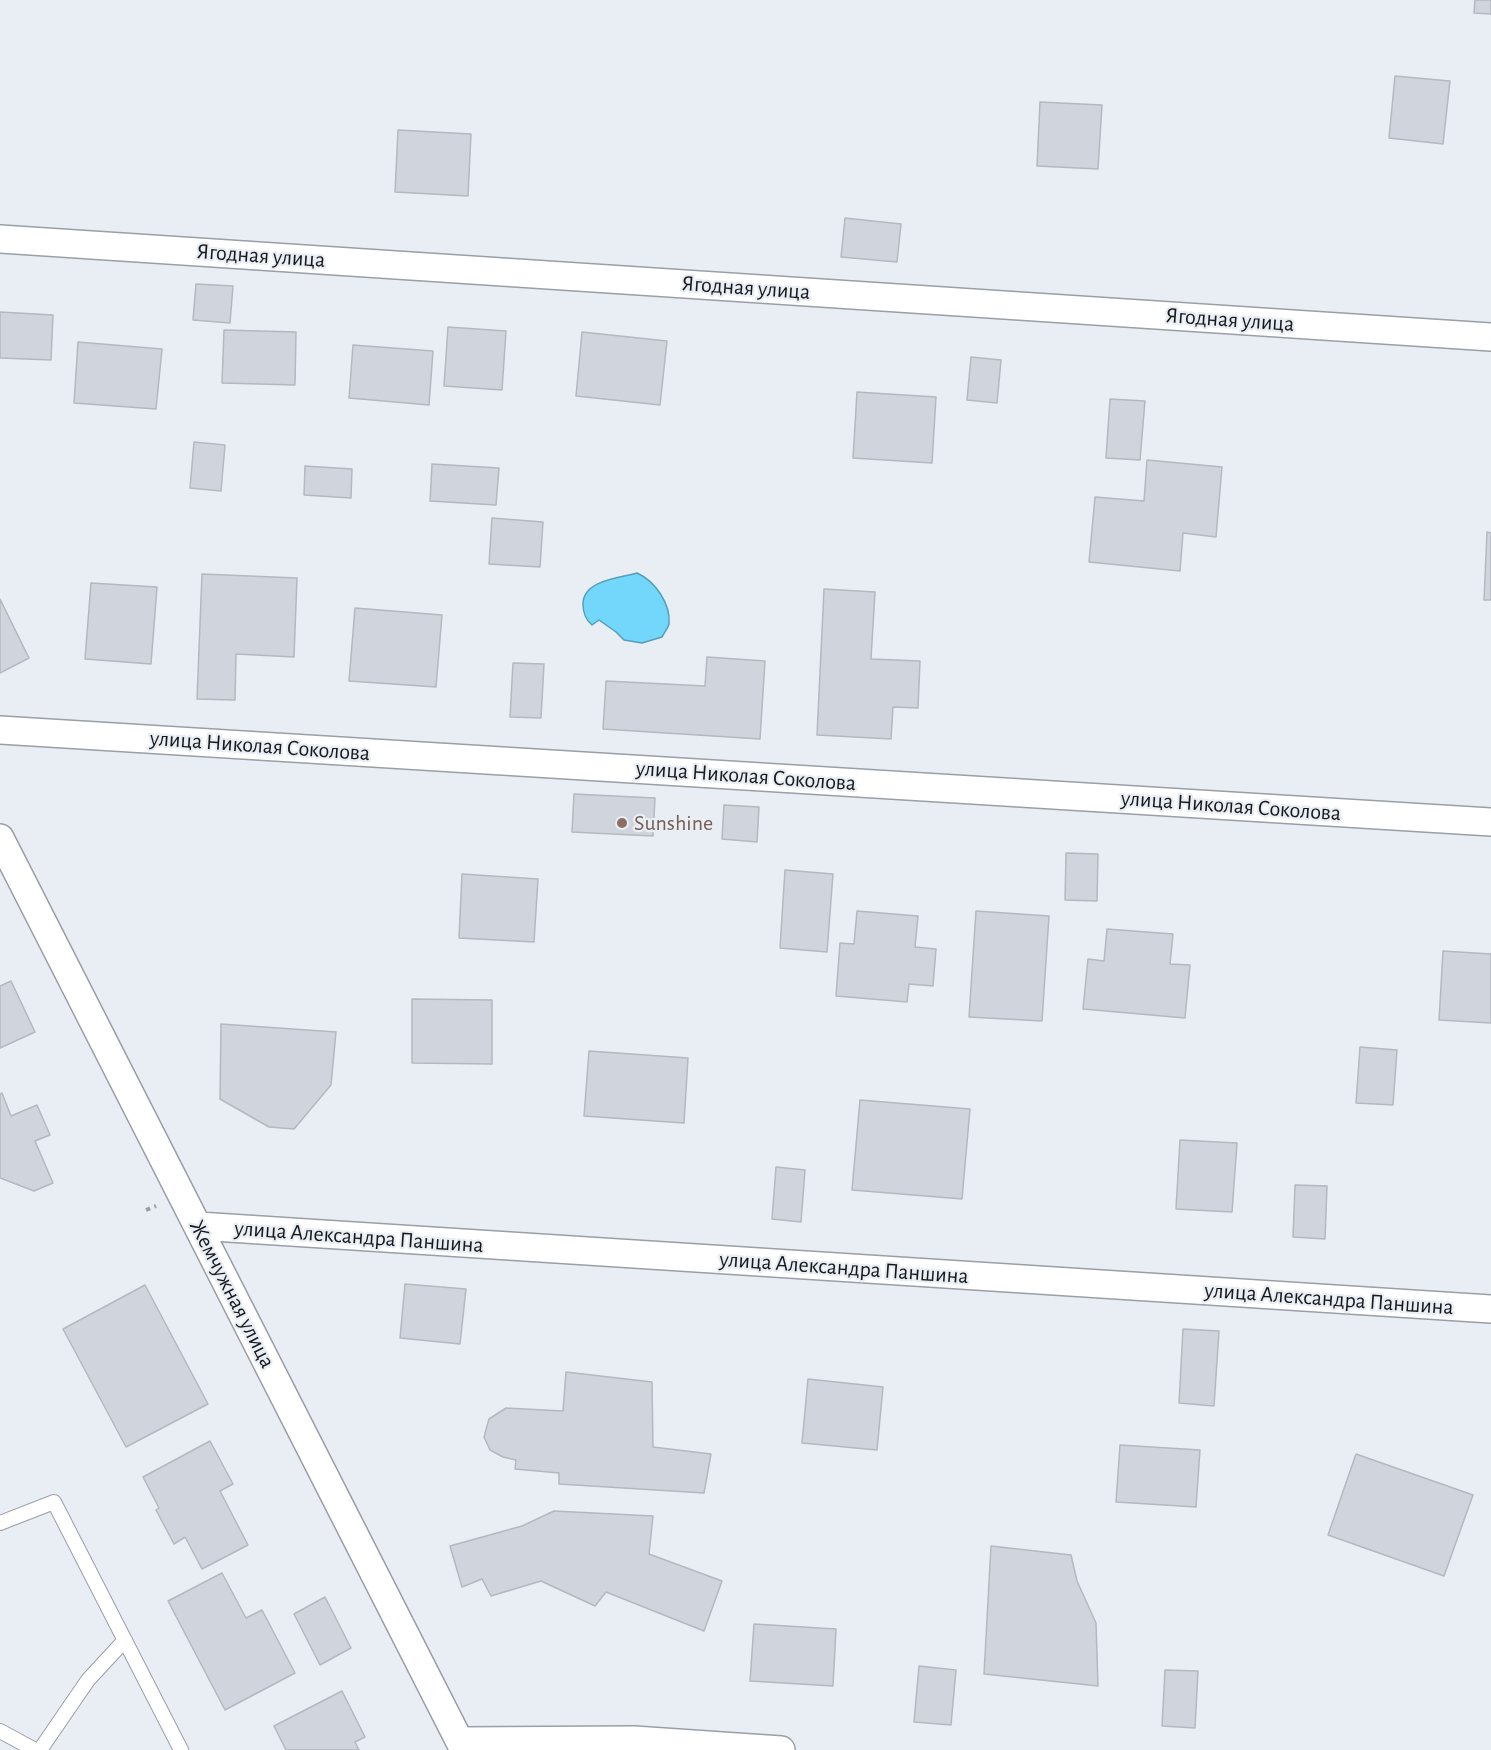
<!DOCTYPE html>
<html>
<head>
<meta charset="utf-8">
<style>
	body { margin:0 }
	canvas { display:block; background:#e9eef5 }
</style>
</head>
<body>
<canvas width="1491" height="1750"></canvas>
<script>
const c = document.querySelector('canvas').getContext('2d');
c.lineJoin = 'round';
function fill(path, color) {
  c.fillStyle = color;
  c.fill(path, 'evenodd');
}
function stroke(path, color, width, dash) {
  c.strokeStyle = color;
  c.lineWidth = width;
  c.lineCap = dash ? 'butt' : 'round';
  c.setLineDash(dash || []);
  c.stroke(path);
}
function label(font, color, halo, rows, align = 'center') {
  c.font = font + ' "Alegreya Sans",sans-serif';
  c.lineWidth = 4.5;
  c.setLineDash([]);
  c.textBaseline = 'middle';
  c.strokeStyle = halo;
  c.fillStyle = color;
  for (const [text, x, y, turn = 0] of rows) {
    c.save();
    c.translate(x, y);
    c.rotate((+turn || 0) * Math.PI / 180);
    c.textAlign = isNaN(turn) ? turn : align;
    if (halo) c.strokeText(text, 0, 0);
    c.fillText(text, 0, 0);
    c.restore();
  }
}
const water = new Path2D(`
	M 637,573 C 655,581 671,604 669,624 C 668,628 664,633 662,637 L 642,643 L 624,640 L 616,632 L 599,620 L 592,625 C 585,619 583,613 583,604 C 583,580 620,578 637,573 Z`);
fill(water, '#72d7fa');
stroke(water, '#569eb7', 1.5);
const building = new Path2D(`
	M 1475,0 L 1491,0 L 1491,14 L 1474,13 Z
	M 1395,76 L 1450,81 L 1443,144 L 1389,138 Z
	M 1040,102 L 1102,105 L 1098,169 L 1037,166 Z
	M 398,130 L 471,134 L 468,196 L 395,192 Z
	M 845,218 L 901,224 L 897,262 L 841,257 Z
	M 196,284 L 233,286 L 230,323 L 193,320 Z
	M 0,312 L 53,315 L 51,360 L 0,358 Z
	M 448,327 L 506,331 L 502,390 L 444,386 Z
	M 224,330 L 296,332 L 295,385 L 222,383 Z
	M 582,332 L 667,341 L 660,405 L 576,396 Z
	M 78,342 L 162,349 L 156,409 L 74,403 Z
	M 353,345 L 433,351 L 429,405 L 349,398 Z
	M 971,357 L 1001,360 L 997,403 L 967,400 Z
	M 857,392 L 936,397 L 932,463 L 853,458 Z
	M 1110,399 L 1145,401 L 1140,460 L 1106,458 Z
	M 194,442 L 225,445 L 221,491 L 190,488 Z
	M 1147,460 L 1222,467 L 1216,537 L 1183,533 L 1180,571 L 1089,562 L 1095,497 L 1144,501 Z
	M 432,464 L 499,468 L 496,505 L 430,501 Z
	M 305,466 L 352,469 L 351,498 L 304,495 Z
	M 492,518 L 543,522 L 540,567 L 489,564 Z
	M 1487,532 L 1491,533 L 1491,600 L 1484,600 Z
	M 202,574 L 297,578 L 294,657 L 236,654 L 235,700 L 197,699 Z
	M 91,583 L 157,587 L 151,664 L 85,659 Z
	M 824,589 L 875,592 L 871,659 L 920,661 L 918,708 L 893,707 L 891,739 L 817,735 Z
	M 0,599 L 29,658 L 0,673 Z
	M 355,608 L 442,615 L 436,687 L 349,681 Z
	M 707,657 L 765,661 L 760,739 L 603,729 L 606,681 L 705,686 Z
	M 513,663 L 544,664 L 541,718 L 510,717 Z
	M 574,794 L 655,798 L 653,836 L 572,832 Z
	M 724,805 L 759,807 L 757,842 L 722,839 Z
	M 1066,853 L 1098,854 L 1097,901 L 1065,900 Z
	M 785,870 L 833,874 L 827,952 L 780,948 Z
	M 462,874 L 538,879 L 534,942 L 459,938 Z
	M 857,911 L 918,916 L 915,947 L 936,949 L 933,986 L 909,984 L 907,1002 L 836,996 L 840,943 L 854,944 Z
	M 976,911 L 1049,916 L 1042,1021 L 969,1017 Z
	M 1107,929 L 1173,934 L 1170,964 L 1190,965 L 1185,1018 L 1083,1009 L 1088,959 L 1104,961 Z
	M 1443,951 L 1491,954 L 1491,1023 L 1439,1020 Z
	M 11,981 L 35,1032 L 0,1048 L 0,986 Z
	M 412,999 L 492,1000 L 492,1064 L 412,1063 Z
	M 221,1024 L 336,1032 L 331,1085 L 294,1129 L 269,1127 L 220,1099 Z
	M 1360,1047 L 1397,1050 L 1393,1105 L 1356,1103 Z
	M 589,1051 L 688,1058 L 684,1123 L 584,1116 Z
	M 2,1093 L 11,1116 L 37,1105 L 50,1135 L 35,1141 L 53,1183 L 34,1191 L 0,1178 L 0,1094 Z
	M 860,1100 L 970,1109 L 962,1199 L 852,1190 Z
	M 1180,1140 L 1237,1143 L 1232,1212 L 1176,1209 Z
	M 776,1167 L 805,1170 L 801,1222 L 772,1219 Z
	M 1295,1185 L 1327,1186 L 1325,1239 L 1293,1237 Z
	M 405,1284 L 466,1289 L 460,1344 L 400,1338 Z
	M 145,1285 L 208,1404 L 126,1447 L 63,1329 Z
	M 1183,1329 L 1219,1331 L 1214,1406 L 1179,1403 Z
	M 566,1372 L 652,1382 L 653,1447 L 711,1454 L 704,1493 L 559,1484 L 559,1473 L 515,1469 L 516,1460 L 503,1457 L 490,1450 L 484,1437 L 489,1419 L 506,1408 L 563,1411 Z
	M 808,1379 L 883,1387 L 877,1450 L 802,1443 Z
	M 210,1441 L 233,1484 L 220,1491 L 248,1545 L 202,1569 L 185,1537 L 174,1544 L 156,1510 L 159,1508 L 143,1477 Z
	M 1120,1445 L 1200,1450 L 1196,1507 L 1116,1502 Z
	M 1356,1454 L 1473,1495 L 1444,1576 L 1328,1535 Z
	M 554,1511 L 653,1516 L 649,1554 L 722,1581 L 704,1631 L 606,1592 L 595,1606 L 541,1581 L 491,1596 L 482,1579 L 462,1587 L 450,1546 L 522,1526 Z
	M 991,1546 L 1071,1555 L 1077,1581 L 1096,1623 L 1098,1686 L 984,1674 Z
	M 222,1573 L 246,1618 L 262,1610 L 295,1673 L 225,1710 L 168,1601 Z
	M 325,1597 L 351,1648 L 320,1665 L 294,1614 Z
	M 754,1624 L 836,1629 L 833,1686 L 750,1681 Z
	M 919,1666 L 956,1670 L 951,1725 L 914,1722 Z
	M 1165,1670 L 1198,1671 L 1195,1728 L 1162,1726 Z
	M 342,1691 L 365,1737 L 355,1742 L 359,1750 L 286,1750 L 274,1726 Z`);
fill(building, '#d0d4dc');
stroke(building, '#b4b8c0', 1.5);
const lane = new Path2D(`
	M 0,1523 L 54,1502 L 181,1750
	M 0,1731 L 35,1750
	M 40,1750 L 88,1680 L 125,1640`);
const street = new Path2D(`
	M 0,239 L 1491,337
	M 0,730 L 1491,822
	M 0,838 L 464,1750
	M 198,1226 L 1491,1309
	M 460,1741 L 634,1740 L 781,1750`);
stroke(lane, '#9a9ea6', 16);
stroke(street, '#9a9ea6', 30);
stroke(new Path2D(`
	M 146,1210 L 156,1206`), '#9b9fa5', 4, [4.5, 4.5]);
stroke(lane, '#fff', 14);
stroke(street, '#fff', 27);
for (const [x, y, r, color] of [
	[622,823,6,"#8d6e63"]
]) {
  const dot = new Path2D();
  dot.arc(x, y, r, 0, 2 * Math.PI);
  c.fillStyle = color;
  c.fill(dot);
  stroke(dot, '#e9eef5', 2);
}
label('22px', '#16181b', '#e9eef5', [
	["Ягодная улица",261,256,4],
	["Ягодная улица",746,288,4],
	["Ягодная улица",1230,320,4],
	["улица Николая Соколова",260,746,4],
	["улица Николая Соколова",746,776,4],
	["улица Николая Соколова",1231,806,4],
	["улица Александра Паншина",359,1237,4],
	["улица Александра Паншина",844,1268,4],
	["Жемчужная улица",232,1294,63],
	["улица Александра Паншина",1329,1299,4]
]);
label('22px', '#785e54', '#e9eef5', [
	["Sunshine",634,823]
], 'left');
</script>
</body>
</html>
